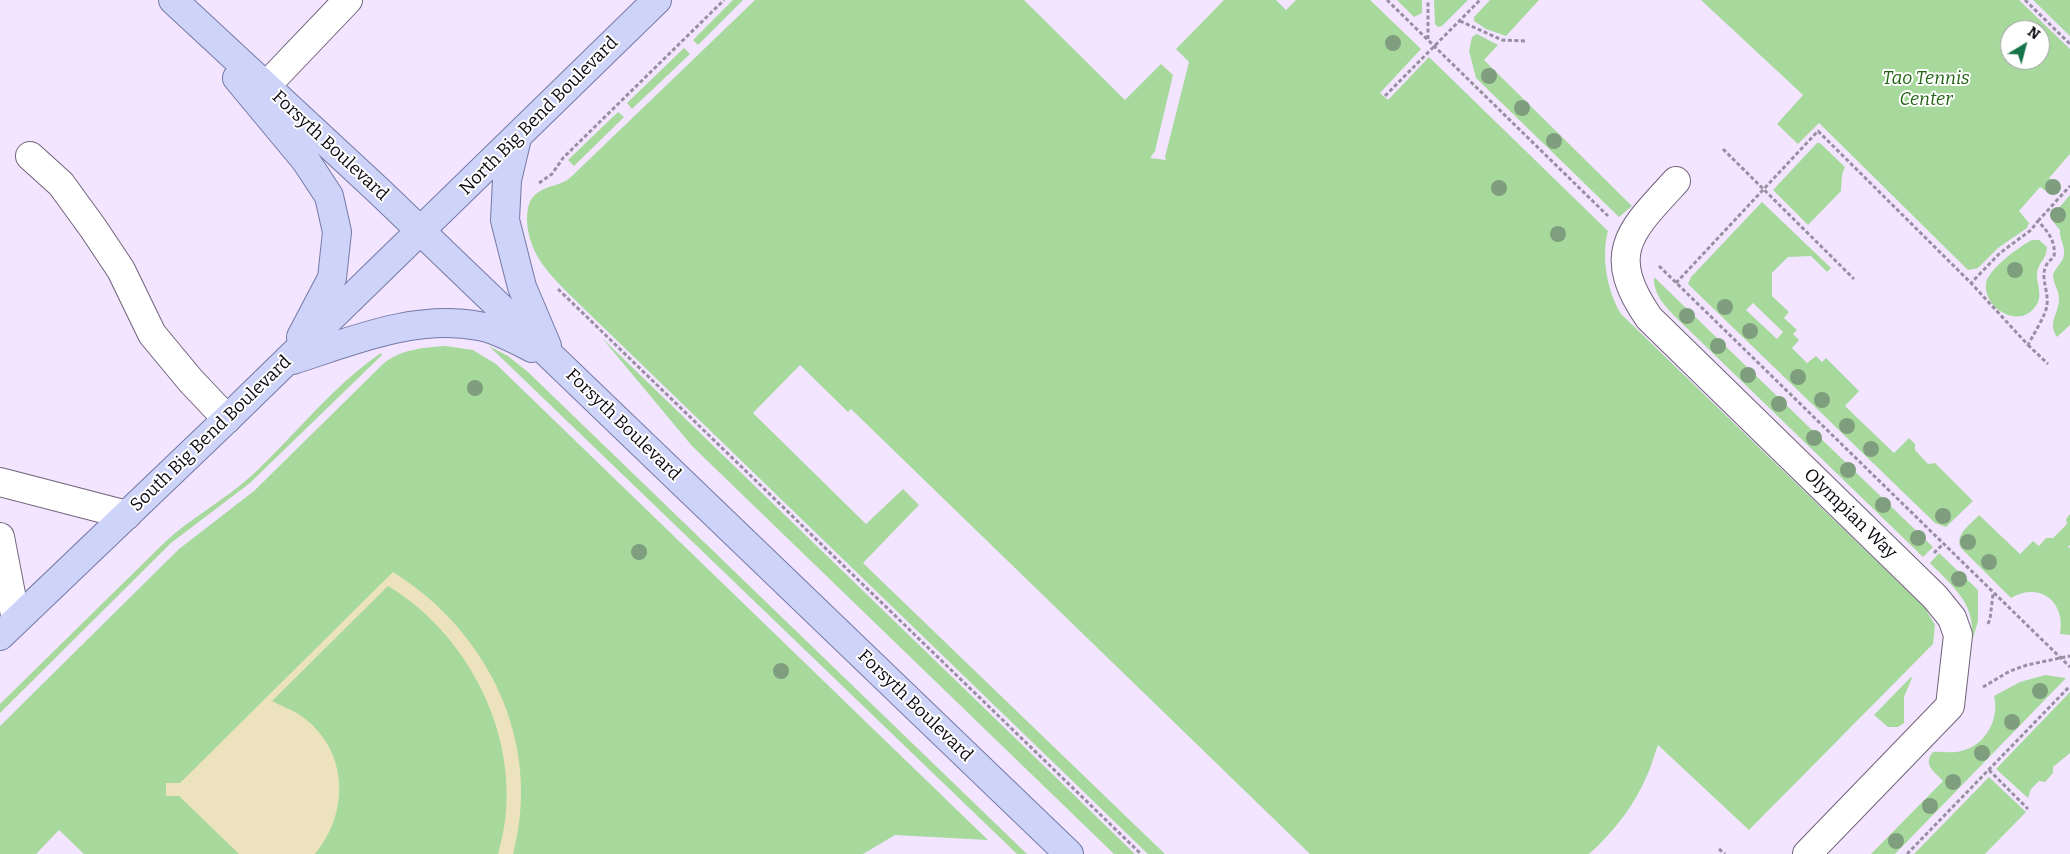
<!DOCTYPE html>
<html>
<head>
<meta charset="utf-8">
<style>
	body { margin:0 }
	#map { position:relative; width:2070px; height:854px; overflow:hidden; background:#f3e5ff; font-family:Bitter,serif }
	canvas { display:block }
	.north { position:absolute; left:2000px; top:20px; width:50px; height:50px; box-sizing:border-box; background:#fff; border:1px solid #9f9da0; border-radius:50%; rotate:37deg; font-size:14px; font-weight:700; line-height:20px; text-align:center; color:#0e0911 }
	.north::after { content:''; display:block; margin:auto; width:18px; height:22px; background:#17744a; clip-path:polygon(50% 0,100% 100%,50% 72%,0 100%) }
</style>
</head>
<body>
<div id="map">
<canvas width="2070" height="854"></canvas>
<div class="north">N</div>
</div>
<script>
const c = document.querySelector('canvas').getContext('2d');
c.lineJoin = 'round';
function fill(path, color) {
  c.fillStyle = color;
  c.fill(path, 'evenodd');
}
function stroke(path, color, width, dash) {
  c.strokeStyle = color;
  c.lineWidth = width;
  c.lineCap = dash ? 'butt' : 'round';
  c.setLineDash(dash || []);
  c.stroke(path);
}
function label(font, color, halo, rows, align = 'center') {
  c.font = font + ' Bitter,serif';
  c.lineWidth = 4;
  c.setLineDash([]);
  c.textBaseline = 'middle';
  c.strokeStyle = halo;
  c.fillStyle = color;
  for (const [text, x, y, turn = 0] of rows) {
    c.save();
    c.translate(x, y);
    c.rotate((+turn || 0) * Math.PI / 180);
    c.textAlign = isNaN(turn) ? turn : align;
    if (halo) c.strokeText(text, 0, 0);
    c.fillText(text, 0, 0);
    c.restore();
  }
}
fill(new Path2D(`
	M 733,0 L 743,0 L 698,45 L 693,40 Z
	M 755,0 L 1024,0 L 1125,100 L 1161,64 L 1173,75 L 1155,151 L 1150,158 L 1166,160 L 1165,157 L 1189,62 L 1176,49 L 1224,0 L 1276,0 L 1286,10 L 1296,0 L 1370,0 L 1421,49 L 1380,93 L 1388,100 L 1429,57 L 1608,231 C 1601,258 1607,290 1621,314 L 1925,608 L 1935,625 L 1933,644 L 1749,830 L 1658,745 C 1655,753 1652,763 1649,771 C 1636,803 1615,831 1589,854 L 1310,854 L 851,409 L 848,412 L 800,365 L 753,413 L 866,524 L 903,489 L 919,505 L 863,563 L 1165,854 L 1148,854 L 573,298 C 550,275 529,255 527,221 C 527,210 528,200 537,193 C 547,185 561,186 571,177 Z
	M 1397,0 L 1422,0 L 1422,13 L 1414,17 Z
	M 1434,0 L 1468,0 L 1442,26 L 1438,27 L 1435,24 Z
	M 1490,0 L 1539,0 L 1506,36 L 1486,29 L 1474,21 L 1474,17 Z
	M 1701,0 L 2019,0 L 2070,49 L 2070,154 L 2049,178 L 2058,186 L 2058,189 L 2052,195 L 2040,187 L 2019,211 L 2029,223 L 2027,228 L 1998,248 L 1978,268 L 1968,270 L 1819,123 L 1798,144 L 1777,124 L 1803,95 ZM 2010,30 L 2040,30 L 2040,60 L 2010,60 Z
	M 2033,0 L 2070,0 L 2070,36 Z
	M 1477,34 L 1498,45 L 1484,60 L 1632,206 L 1619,217 L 1476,78 L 1469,51 L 1472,37 Z
	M 684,48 L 690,54 L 632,109 L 627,103 Z
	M 618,112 L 624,117 L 574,166 L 568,160 Z
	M 1817,143 L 1820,143 L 1845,167 L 1842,175 L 1841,191 L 1808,225 L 1773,190 Z
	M 2070,195 L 2070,325 L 2057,337 C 2047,322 2059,314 2059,299 C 2059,290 2053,284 2053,275 C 2055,267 2064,262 2064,254 C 2065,245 2059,239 2060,230 L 2054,223 L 2052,216 Z
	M 1762,202 L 1831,268 L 1827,272 L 1811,256 L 1788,257 L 1772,273 L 1772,296 L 1789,312 L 1784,318 L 1797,330 L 1793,334 L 1799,340 L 1792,348 L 1807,363 L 1816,356 L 1822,362 L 1826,358 L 1859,391 L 1845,406 L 1894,453 L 1909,438 L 1915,444 L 1915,450 L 1928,464 L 1935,463 L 1973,501 L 1946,527 L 1935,523 L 1688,284 L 1691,277 ZM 1753,303 L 1783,332 L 1777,339 L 1746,310 Z
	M 2032,240 L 2039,240 L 2047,247 C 2047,258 2039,262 2037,272 C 2036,282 2042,292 2038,302 C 2024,332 1983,310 1986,284 C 1987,270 2020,246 2032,240 Z
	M 1654,277 L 1933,547 L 1923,557 L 1693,334 C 1679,319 1652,300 1654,277 Z
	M 602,338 L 1135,854 L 1114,854 L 692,446 Z
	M 445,346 L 473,350 L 496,364 L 988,840 L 895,835 L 863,854 L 84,854 L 59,830 L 36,854 L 0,854 L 0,726 L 179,549 L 254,491 L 383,364 C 401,349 422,348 445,346 Z
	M 489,346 L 508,356 L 528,372 L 1027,854 L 1017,854 Z
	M 381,353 L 382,355 L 250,483 L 171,543 L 0,713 L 0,704 L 165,542 C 191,518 223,501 250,477 C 294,437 331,387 381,353 Z
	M 2070,514 L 2070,545 L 2068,547 L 2070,548 L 2070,635 L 2060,634 C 2066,602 2040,581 2011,598 L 1961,548 C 1954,535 1971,524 1979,515 L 2020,554 L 2033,541 L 2039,546 L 2046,538 L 2053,538 L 2067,524 L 2066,519 Z
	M 1939,553 L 1978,590 L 1978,621 L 1973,638 L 1971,637 C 1977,604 1950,584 1930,563 Z
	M 2045,675 L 2066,678 L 1895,854 L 1871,854 L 1943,781 C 1935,772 1922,765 1933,752 C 1942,751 1951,754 1961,751 C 1985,746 2000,719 1994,696 L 2020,682 Z
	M 1911,677 L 1912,678 L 1904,697 L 1904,723 L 1898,727 L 1888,727 L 1874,715 Z
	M 2070,692 L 2070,753 L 2053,767 L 2053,773 L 2045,782 L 2039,781 L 2031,789 L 2028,798 L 1996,769 Z
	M 1989,777 L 2026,812 L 1985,854 L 1914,854 Z`), '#a7d99d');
fill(new Path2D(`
	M 393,572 C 488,631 543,743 513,854 L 498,854 C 529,754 475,638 388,586 L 272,701 C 281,706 291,709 300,715 C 348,748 351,811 315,854 L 239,854 L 179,796 L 166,796 L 166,783 L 180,783 Z`), '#ece2bd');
const minor = new Path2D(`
	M 266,86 L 348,0
	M 30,156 L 61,184 L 93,228 L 121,270 L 152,334 L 191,381 L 227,419
	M 1676,181 C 1630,231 1604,253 1649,318 L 1935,597 L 1952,618 L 1958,635 L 1950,706 L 1807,854
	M 0,482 L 127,515
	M 0,537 L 16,620`);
const major = new Path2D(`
	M 173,0 L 380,192 L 1069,854
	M 237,78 L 306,161 L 329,196 L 337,232 L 332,278 L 301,337
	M 517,138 L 507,180 L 505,220 L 522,287 L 547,346
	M 293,360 C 352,341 415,314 479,326 C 497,329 516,340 532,348
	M 0,636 L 227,419 L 657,0`);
stroke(minor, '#6f6279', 30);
stroke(major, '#7579a5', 30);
stroke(new Path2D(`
	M 1387,0 L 1608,216
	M 2025,0 L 2070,44
	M 1460,21 L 1502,40 L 1527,41
	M 1428,39 L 1428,0
	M 1385,96 L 1480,0
	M 1723,149 L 1854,279
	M 539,183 L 552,174 L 563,158 L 724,0
	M 2038,221 L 2070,186
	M 1659,266 L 2070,667
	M 1676,283 L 1818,131 L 1971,283 L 2028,345 C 2033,335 2046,315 2047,305 C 2049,286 2035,271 2054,257 C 2056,241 2048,232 2038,221 L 2031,230 L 2000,253 L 1971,283
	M 558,289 L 1141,854
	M 2028,345 L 2048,364
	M 1934,553 L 1943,544
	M 1988,624 L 1990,619 L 1993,594
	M 1983,687 L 2010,671 L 2027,665 L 2070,656
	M 1989,770 L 2028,809
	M 1719,849 L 1725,854
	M 1907,854 L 2070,686`), '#998fa2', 3, [4, 2.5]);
stroke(minor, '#fff', 28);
stroke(major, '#cdd3f9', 28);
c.fillStyle = '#7f9e7d';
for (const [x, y] of [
	[1393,43],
	[1489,76],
	[1522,108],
	[1554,141],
	[2053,187],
	[1499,188],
	[2058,215],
	[1558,234],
	[2015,270],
	[1725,307],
	[1687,316],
	[1750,331],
	[1718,346],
	[1748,375],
	[1798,377],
	[475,388],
	[1822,400],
	[1779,404],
	[1847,426],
	[1814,438],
	[1871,449],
	[1848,470],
	[1883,505],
	[1943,516],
	[1918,538],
	[1968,542],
	[639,552],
	[1989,562],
	[1959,579],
	[781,671],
	[2040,691],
	[2012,722],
	[1982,753],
	[1953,782],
	[1930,806],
	[1896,841]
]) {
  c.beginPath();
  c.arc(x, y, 8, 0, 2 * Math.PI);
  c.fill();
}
label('italic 18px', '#206412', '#fff', [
	["Tao Tennis",1926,79],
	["Center",1926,100]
]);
label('18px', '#0e0911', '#fff', [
	["North Big Bend Boulevard",539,116,-45],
	["Forsyth Boulevard",330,146,43],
	["Forsyth Boulevard",623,425,44],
	["South Big Bend Boulevard",211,434,-44],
	["Olympian Way",1850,514,44],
	["Forsyth Boulevard",915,706,44]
]);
</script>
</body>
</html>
